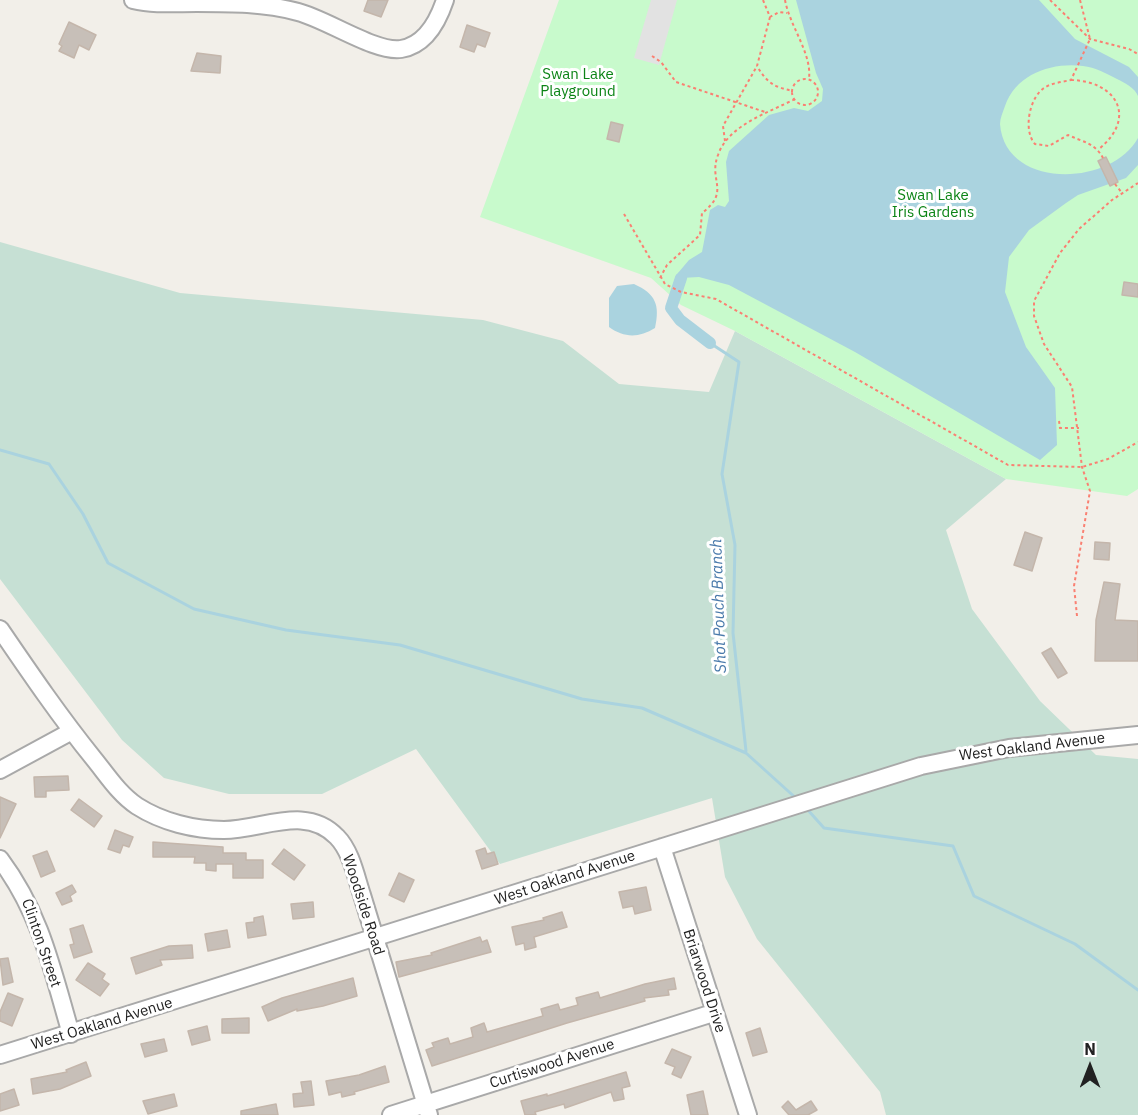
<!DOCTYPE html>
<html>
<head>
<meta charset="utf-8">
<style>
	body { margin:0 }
	#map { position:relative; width:1138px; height:1115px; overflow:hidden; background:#f2efe9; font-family:"IBM Plex Sans",sans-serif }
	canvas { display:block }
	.north { position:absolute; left:1060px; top:1037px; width:60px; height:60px; -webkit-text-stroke:4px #fff; paint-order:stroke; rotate:0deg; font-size:16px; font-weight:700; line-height:24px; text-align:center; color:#222 }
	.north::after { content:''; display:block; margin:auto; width:21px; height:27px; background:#222; clip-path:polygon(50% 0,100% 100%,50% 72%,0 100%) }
</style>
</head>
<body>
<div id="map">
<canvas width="1138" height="1115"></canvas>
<div class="north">N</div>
</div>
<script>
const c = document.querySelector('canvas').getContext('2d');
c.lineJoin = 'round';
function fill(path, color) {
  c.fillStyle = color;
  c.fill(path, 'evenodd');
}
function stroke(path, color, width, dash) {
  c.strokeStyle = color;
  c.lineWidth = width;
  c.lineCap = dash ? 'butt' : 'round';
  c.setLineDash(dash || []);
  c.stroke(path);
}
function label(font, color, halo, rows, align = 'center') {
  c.font = font + ' "IBM Plex Sans",sans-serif';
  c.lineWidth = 6;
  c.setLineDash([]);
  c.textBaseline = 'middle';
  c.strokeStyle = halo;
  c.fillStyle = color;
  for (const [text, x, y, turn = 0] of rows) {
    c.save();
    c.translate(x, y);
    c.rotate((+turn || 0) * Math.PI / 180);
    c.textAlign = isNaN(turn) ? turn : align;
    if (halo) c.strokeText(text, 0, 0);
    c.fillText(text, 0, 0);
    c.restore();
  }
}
fill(new Path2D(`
	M 0,242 L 180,293 L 483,320 L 563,341 L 619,384 L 709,392 L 735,331 L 1006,479 L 946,530 L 972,609 L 1040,701 L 1096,755 L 1138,759 L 1138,1115 L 886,1115 L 880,1092 L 757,939 L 725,877 L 712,798 L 500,864 L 416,749 L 322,794 L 229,794 L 164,778 L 122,740 L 0,579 Z`), '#c6e0d4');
fill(new Path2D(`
	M 559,0 L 1138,0 L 1138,489 L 1127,496 L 1006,479 L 735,331 L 681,305 L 651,278 L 480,217 Z`), '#c8facc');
fill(new Path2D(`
	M 651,0 L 677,0 L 659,65 L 634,58 Z`), '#e2e2e2');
fill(new Path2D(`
	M 796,0 L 1039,0 L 1075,39 L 1129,67 L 1138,77 L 1138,96 C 1135,88 1125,83 1117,79 C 1107,74 1095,67 1083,66 C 1052,62 1016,74 1005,106 C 1003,112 1000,118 1000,124 C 1005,190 1111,187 1138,138 L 1138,165 L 1126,178 L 1078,195 L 1066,203 L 1029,230 L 1009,257 L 1005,292 L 1026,347 L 1055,388 L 1057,445 L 1040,460 L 855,352 L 729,285 L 699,277 L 681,278 L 678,273 L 689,260 L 702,252 L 710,210 L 718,205 L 725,207 L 729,201 L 726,162 L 729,151 L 769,115 L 794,108 L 808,111 L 822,101 L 823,89 L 816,73 Z
	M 634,284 C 656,294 660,305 655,328 C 639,338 624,338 609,327 L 609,298 L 617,286 Z`), '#aad3df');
stroke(new Path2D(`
	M 710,343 L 739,362 L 722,474 L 735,545 L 733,633 L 746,751
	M 0,450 L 49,464 L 83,514 L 108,563 L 194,609 L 286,630 L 400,645 L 582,699 L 642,708 L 746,753 L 798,800
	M 807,809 L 824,828 L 953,846 L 974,896 L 1075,944 L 1138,990`), '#aad3df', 3);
stroke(new Path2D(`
	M 681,278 L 671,308 L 680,320 L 710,343`), '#aad3df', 12);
const building = new Path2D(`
	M 368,0 L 388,0 L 381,17 L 364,11 Z
	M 69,22 L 96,35 L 89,50 L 79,45 L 74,58 L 59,51 L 62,46 L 59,44 Z
	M 467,25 L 490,33 L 485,47 L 477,44 L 474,52 L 460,47 Z
	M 197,53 L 221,56 L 220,73 L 191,71 Z
	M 611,122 L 623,125 L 619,142 L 607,139 Z
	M 1106,157 L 1118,182 L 1110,186 L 1098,161 Z
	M 1124,282 L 1138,284 L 1138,297 L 1122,295 Z
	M 1025,532 L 1042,538 L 1032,571 L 1014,565 Z
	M 1095,542 L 1110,543 L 1109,560 L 1094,559 Z
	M 1104,582 L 1120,584 L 1115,620 L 1138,621 L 1138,661 L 1095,661 L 1096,620 Z
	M 1051,648 L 1067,673 L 1058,678 L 1042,653 Z
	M 68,776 L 69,790 L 46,791 L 46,797 L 35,797 L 34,777 Z
	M 0,797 L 16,804 L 0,838 Z
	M 79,799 L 102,816 L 94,827 L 71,810 Z
	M 115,830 L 133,837 L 129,847 L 123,845 L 120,853 L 108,849 Z
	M 153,842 L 223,847 L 223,853 L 246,853 L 246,860 L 263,860 L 263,878 L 233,878 L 233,864 L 216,864 L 216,871 L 206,870 L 206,863 L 194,863 L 195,857 L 153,857 Z
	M 485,848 L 487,854 L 494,852 L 498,864 L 482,869 L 476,851 Z
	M 284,849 L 305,865 L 294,880 L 272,864 Z
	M 47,851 L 55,871 L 41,877 L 33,856 Z
	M 399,873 L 414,880 L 404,902 L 389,895 Z
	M 72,885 L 76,892 L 70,896 L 72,901 L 62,905 L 56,893 Z
	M 646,887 L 651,910 L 635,914 L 633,906 L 623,908 L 619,892 Z
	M 313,902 L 314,917 L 293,919 L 291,904 Z
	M 562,912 L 567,927 L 534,937 L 536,947 L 525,950 L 524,943 L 516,945 L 512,927 L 544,920 L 543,918 Z
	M 263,916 L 266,935 L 248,938 L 246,923 L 254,922 L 254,918 Z
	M 83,925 L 92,952 L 74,958 L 70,945 L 74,944 L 70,929 Z
	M 227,930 L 230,947 L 208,951 L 205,934 Z
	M 480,937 L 482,942 L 487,940 L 491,952 L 399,977 L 396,962 L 432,955 L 431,953 Z
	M 192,945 L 193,958 L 160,960 L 162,965 L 136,974 L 131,958 L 169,946 Z
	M 8,958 L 13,982 L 3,985 L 0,959 Z
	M 88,963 L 105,974 L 102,979 L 109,984 L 100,996 L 76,980 Z
	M 353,978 L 357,996 L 323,1006 L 297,1011 L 297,1009 L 268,1021 L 262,1007 L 282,998 Z
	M 674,978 L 676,989 L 668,990 L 669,995 L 644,998 L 645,1001 L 567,1023 L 432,1066 L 426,1050 L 434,1047 L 432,1043 L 448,1038 L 450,1044 L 473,1037 L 471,1028 L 484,1023 L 487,1032 L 543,1016 L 541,1009 L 558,1004 L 560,1010 L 578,1005 L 576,998 L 598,992 L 600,998 L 645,984 Z
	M 8,993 L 23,999 L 12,1026 L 0,1021 L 0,1012 Z
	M 249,1018 L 249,1033 L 222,1033 L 222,1019 Z
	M 207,1026 L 210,1040 L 192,1045 L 188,1031 Z
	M 760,1028 L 767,1052 L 753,1056 L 746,1033 Z
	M 164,1039 L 167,1051 L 145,1057 L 141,1044 Z
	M 672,1049 L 691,1057 L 681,1078 L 672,1074 L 675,1067 L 665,1063 Z
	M 86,1062 L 91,1076 L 60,1089 L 33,1094 L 31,1079 L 67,1072 L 66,1070 Z
	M 385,1066 L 389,1082 L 354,1092 L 355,1094 L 342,1097 L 341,1092 L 329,1095 L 326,1081 L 359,1075 Z
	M 626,1072 L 630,1086 L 622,1088 L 624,1099 L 614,1101 L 611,1092 L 565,1108 L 564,1104 L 535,1112 L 536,1115 L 525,1115 L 521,1101 L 547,1094 L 547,1096 Z
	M 311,1081 L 314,1105 L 294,1107 L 293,1094 L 303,1093 L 301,1082 Z
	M 14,1089 L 19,1105 L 0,1111 L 0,1094 Z
	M 703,1091 L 708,1115 L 691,1115 L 687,1095 Z
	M 174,1094 L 177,1106 L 148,1114 L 143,1101 Z
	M 788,1101 L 796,1110 L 811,1101 L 817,1110 L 808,1115 L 789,1115 L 782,1107 Z
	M 276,1104 L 278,1115 L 241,1115 L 241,1111 Z`);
fill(building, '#c7bfb8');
stroke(building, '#c4b6ab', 1.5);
const minor = new Path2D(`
	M 133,0 C 154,5 175,3 197,3 C 231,3 264,3 298,12 C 326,19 376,53 401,49 C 426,45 438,21 445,0
	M 0,629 C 30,673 60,717 94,759 C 107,775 119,794 137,806 C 162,822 194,830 224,830 C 262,830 306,804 337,837 C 351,851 356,877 362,895 L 429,1115
	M 0,770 L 72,731
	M 662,847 L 748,1115
	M 0,859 C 41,914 52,969 71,1034
	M 0,1055 L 921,766 L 1009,748 L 1138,735
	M 391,1115 L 713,1013`);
stroke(minor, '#a9a9a9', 20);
stroke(new Path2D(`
	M 763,0 L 770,17 L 779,12 L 787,13
	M 785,0 C 790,27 812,53 809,79
	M 1050,0 L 1090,39 L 1129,49 L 1138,54
	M 1080,0 L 1090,39 L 1071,80 C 1062,82 1051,83 1044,88 C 1029,98 1023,131 1035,144 L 1049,146 L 1068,135 C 1083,142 1095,143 1103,158
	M 770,17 L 757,66 C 767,83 774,87 793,91
	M 652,56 L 661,62 L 676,82 L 765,112
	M792 92a13 13 0 1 1 26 0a13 13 0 1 1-26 0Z
	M 1071,80 C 1116,81 1138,117 1099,149
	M 725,141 L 723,126 L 757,66
	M 1115,184 L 1122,193
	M 624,214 L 665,284 L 681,292 L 716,299 L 1008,465 L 1082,467 L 1108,459 L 1138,442
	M 660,278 L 667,265 L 700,235 L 702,213 C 731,191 708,181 718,155 C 728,125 770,112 795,99
	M 1059,421 L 1060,428 L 1079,428
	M 1077,616 L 1074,586 L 1090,491 L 1082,467 L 1072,387 L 1044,344 L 1034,316 L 1034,301 L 1060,253 L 1079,229 L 1112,200 L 1138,183`), '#fa8072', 2, [3, 3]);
stroke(minor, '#fff', 16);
label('15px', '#0c8416', '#fff', [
	["Swan Lake",578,75],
	["Playground",578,92],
	["Swan Lake",933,196],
	["Iris Gardens",933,213]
]);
label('15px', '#222', '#fff', [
	["West Oakland Avenue",1032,747,-7],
	["West Oakland Avenue",565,878,-18],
	["Woodside Road",363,905,72],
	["Clinton Street",41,943,71],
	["Briarwood Drive",704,981,72],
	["West Oakland Avenue",102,1024,-17],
	["Curtiswood Avenue",552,1064,-18]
]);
label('italic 16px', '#4a7aab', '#fff', [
	["Shot Pouch Branch",719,606,-92]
]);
</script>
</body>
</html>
